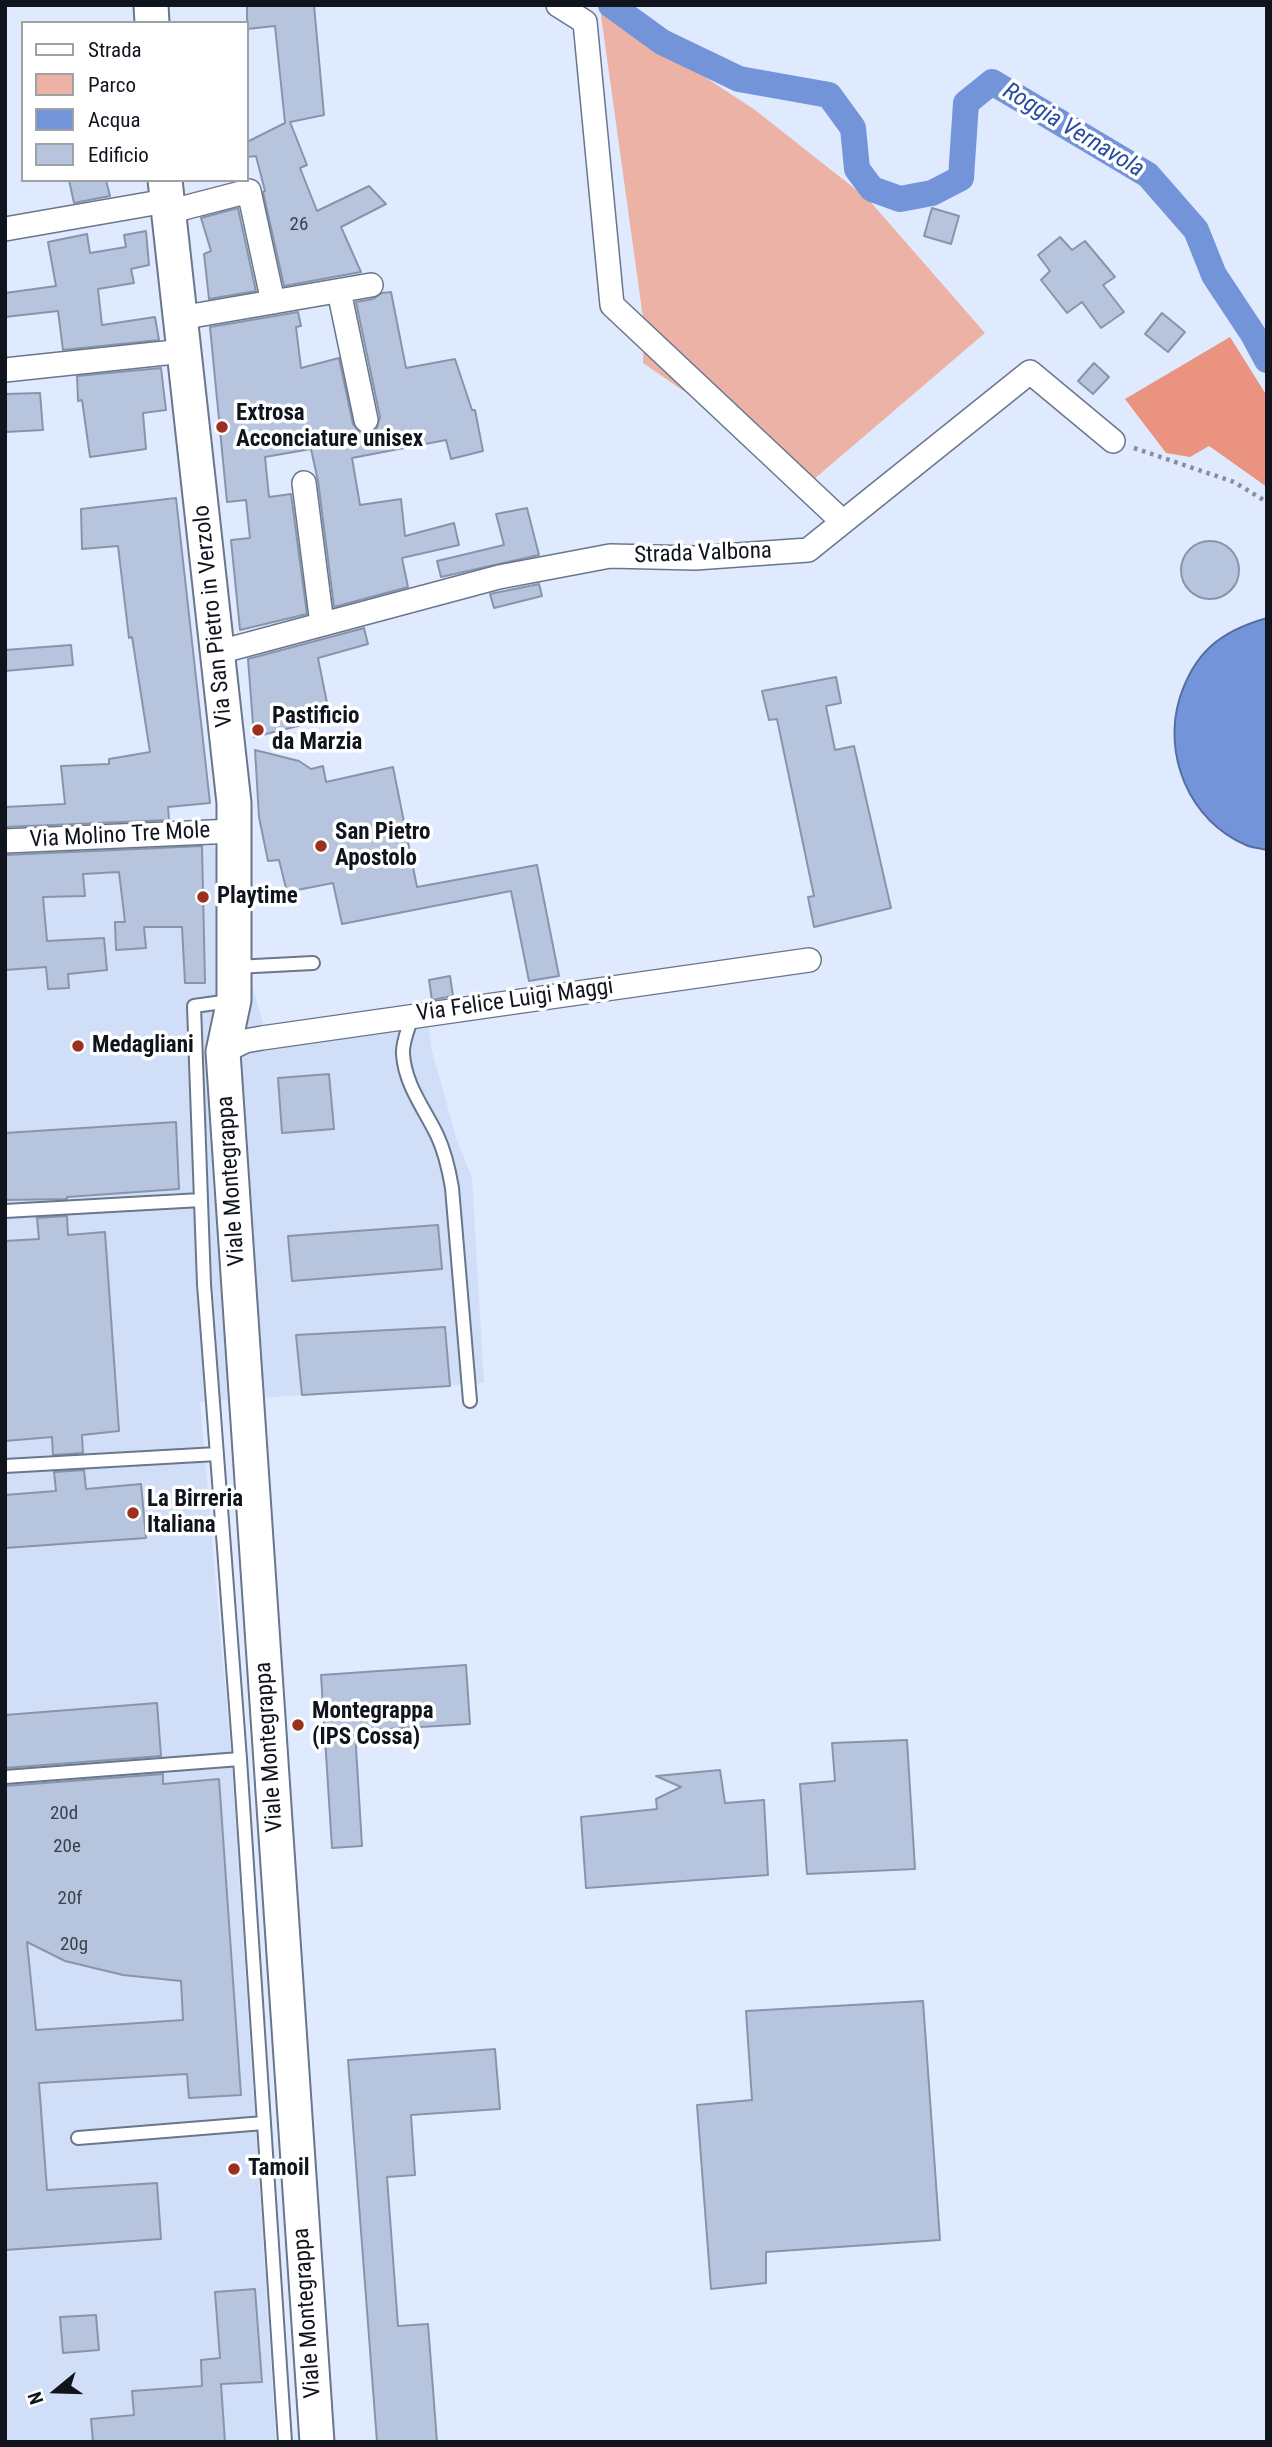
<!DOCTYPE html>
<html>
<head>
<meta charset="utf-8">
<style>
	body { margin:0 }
	#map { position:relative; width:1272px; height:2447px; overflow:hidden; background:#e0eaff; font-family:"Roboto Condensed",sans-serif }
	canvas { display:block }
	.frame { position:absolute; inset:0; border:7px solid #10141d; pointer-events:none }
	.legend { position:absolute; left:21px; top:21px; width:228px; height:161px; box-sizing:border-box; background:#fff; border:2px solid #9fa1a5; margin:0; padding:9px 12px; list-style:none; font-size:21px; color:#10141d }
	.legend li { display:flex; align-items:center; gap:14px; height:35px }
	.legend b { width:35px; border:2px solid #9fa1a5 }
	.north { position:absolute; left:21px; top:2356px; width:70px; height:70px; -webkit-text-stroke:5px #fff; paint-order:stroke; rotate:251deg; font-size:19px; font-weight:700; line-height:28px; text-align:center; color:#10141d }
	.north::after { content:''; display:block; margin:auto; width:24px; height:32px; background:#10141d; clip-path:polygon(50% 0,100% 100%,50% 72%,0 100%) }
</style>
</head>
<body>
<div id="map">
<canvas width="1272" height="2447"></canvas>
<div class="frame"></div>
<ul class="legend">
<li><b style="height:9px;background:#fff"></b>Strada</li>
<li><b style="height:19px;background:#ecb2a5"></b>Parco</li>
<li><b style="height:19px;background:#7494da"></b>Acqua</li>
<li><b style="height:19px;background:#b7c4dd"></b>Edificio</li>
</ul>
<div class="north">N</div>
</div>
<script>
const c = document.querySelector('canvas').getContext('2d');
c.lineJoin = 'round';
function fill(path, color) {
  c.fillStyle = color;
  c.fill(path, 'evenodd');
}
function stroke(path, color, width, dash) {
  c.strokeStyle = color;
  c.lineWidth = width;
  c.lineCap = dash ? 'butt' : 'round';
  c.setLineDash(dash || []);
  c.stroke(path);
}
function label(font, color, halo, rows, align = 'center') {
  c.font = font + ' "Roboto Condensed",sans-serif';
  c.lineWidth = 7;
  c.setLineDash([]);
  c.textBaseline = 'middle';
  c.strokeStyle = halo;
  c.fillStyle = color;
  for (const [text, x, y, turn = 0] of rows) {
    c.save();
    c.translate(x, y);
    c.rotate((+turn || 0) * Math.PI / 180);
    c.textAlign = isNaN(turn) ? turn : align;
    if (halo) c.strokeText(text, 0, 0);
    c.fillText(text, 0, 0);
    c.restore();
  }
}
fill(new Path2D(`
	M 211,836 L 264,1027 L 425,1004 L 432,1051 L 456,1137 L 472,1178 L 484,1383 L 200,1402 L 232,1766 L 276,2442 L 5,2442 L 5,845 Z`), '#d1def8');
fill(new Path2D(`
	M 600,8 L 755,110 L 868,199 L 985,333 L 813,480 L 643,363 L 644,325 Z`), '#ecb2a5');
fill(new Path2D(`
	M 1230,337 L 1267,396 L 1267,487 L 1209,446 L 1190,457 L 1166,453 L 1125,399 Z`), '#ea9380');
const water = new Path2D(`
	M 1267,618 L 1267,850 C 1260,848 1252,848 1246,845 C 1189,821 1162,754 1180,697 C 1186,679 1196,660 1210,647 C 1226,632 1246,624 1267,618 Z`);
fill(water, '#7494da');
stroke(water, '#566ea1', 2);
stroke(new Path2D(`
	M 611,5 L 662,42 L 739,79 L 829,95 L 853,128 L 857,169 L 872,189 L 900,199 L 932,193 L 961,178 L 966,103 L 992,82 L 1148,175 L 1196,230 L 1214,275 L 1253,334 L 1267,360`), '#7494da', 26);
const building = new Path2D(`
	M 247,5 L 314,5 L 324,115 L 290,122 L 307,165 L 300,168 L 317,211 L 369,186 L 386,204 L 341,227 L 361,272 L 284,286 L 263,192 L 265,191 L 256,156 L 247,157 L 247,142 L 285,123 L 275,26 L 247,29 Z
	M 69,180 L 106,180 L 110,196 L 74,203 Z
	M 238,208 L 256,291 L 209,299 L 204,254 L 211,251 L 201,218 Z
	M 932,208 L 959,216 L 951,244 L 924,236 Z
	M 146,231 L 149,265 L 131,269 L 134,283 L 98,289 L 102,325 L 155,317 L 159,340 L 63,350 L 58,311 L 5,317 L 5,293 L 56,286 L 48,242 L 87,234 L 90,253 L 126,247 L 124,235 Z
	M 1060,237 L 1072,250 L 1085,241 L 1115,277 L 1103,285 L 1124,312 L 1101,328 L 1082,302 L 1067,313 L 1041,280 L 1050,271 L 1038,255 Z
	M 391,292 L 406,368 L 455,359 L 472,410 L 475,410 L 483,451 L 451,459 L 446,440 L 352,458 L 360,505 L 401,499 L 405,536 L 454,523 L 459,545 L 402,558 L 408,587 L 334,607 L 318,481 L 311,449 L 265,457 L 269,497 L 291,494 L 307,614 L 240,630 L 231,540 L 250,538 L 246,500 L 227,502 L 210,327 L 298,312 L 301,326 L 296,327 L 301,368 L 339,358 L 353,424 L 361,433 L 368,434 L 376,430 L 380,417 L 356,302 L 373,299 L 382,293 Z
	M 1162,313 L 1185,332 L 1168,352 L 1145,334 Z
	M 1094,363 L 1109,377 L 1093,394 L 1078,381 Z
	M 161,368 L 166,410 L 143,413 L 146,449 L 90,457 L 82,400 L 78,401 L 77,376 Z
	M 40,393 L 43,430 L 5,432 L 5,394 Z
	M 176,498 L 210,803 L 168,807 L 169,820 L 5,827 L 5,807 L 65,804 L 61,766 L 109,764 L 109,759 L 150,752 L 132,637 L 129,638 L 118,546 L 82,549 L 81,509 Z
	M 527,508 L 539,555 L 441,577 L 437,561 L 504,545 L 496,514 Z
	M1181 570a29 29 0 1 1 58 0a29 29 0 1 1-58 0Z
	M 539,584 L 542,596 L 494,608 L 490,594 Z
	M 364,628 L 368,644 L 318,658 L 330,718 L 254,737 L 248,659 Z
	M 71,645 L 73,665 L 5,671 L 5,650 Z
	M 836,677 L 841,703 L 826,706 L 835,750 L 854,746 L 891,908 L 814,927 L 808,897 L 814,896 L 777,719 L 769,720 L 762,691 Z
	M 255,750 L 299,761 L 311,769 L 323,766 L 326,782 L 393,767 L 417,887 L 537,865 L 559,976 L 529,981 L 511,891 L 342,924 L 333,883 L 287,892 L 279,860 L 268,861 L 259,817 Z
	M 202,846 L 205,983 L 185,983 L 182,927 L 144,927 L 146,948 L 116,950 L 115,922 L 125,922 L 119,872 L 83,874 L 85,896 L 43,897 L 47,941 L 104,938 L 107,970 L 68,974 L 69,988 L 48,989 L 46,967 L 5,970 L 5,855 Z
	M 450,976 L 453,996 L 432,1000 L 429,980 Z
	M 329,1074 L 334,1129 L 282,1133 L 278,1078 Z
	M 176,1122 L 179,1189 L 67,1197 L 67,1199 L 5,1200 L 5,1133 Z
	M 67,1216 L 68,1235 L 105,1232 L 119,1431 L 82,1435 L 83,1453 L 53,1455 L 52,1437 L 5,1441 L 5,1241 L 39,1239 L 37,1218 Z
	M 438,1225 L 442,1269 L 292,1281 L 288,1236 Z
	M 445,1327 L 450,1386 L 302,1395 L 296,1335 Z
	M 84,1470 L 86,1489 L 141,1484 L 146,1538 L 5,1548 L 5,1495 L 56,1491 L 54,1472 Z
	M 466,1665 L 470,1724 L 355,1731 L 362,1846 L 332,1848 L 321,1675 Z
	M 157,1703 L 161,1756 L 5,1768 L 5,1715 Z
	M 907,1740 L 915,1869 L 807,1874 L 800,1784 L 835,1781 L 832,1743 Z
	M 720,1770 L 725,1803 L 764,1800 L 768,1875 L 586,1888 L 581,1817 L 657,1809 L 656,1799 L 681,1787 L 656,1776 Z
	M 163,1774 L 163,1784 L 219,1779 L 241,2095 L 189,2098 L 187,2074 L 39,2083 L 47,2190 L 157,2183 L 161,2239 L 5,2250 L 5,1786 ZM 27,1942 L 65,1961 L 123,1975 L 181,1981 L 183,2020 L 36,2030 Z
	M 923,2001 L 940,2240 L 766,2252 L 766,2283 L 711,2289 L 697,2105 L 752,2100 L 746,2011 Z
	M 495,2049 L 500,2109 L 411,2115 L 415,2175 L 387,2177 L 398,2326 L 428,2324 L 437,2442 L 377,2442 L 348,2060 Z
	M 255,2289 L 262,2382 L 221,2384 L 225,2442 L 93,2442 L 91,2419 L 134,2415 L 132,2391 L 202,2386 L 201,2360 L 220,2358 L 215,2292 Z
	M 96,2315 L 99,2350 L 63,2353 L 60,2317 Z`);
fill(building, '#b7c4dd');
stroke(building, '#8894ac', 2);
const service = new Path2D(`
	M 235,967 L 313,963
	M 230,1001 L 194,1006 L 204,1284 L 240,1759 L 285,2442
	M 412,1016 C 409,1028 402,1042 403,1054 C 405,1085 424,1108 437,1135 C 445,1152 449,1170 452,1188 L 470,1401
	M 5,1211 L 201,1200
	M 5,1466 L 217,1454
	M 5,1777 L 240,1759
	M 78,2138 L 264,2123`);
const minor = new Path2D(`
	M 558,5 L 585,22 L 612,305 L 843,522
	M 168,212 L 249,191 L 273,302
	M 5,229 L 166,201
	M 339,291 L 366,420
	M 180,318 L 371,285
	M 5,370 L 184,351
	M 304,483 L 322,624
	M 219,652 L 499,577 L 610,556 L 695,558 L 808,550 L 1030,372 L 1113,441
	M 5,841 L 234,831
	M 223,1052 L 245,1041 L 262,1038 L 809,960`);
const secondary = new Path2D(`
	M 151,5 L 152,23
	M 165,180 L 234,803 L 234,1000 L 223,1052 L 317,2442`);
stroke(service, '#6a768c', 16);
stroke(minor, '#6a768c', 26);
stroke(secondary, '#6a768c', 37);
stroke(new Path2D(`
	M 1134,448 L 1234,482 L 1267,502`), '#868e9e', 4.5, [3.5, 5]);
stroke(service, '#fff', 12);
stroke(minor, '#fff', 23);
stroke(secondary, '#fff', 33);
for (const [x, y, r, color] of [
	[222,427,7,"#9a301d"],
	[258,730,7,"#9a301d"],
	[321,846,7,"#9a301d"],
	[203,897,7,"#9a301d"],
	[78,1046,7,"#9a301d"],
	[133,1513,7,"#9a301d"],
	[298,1725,7,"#9a301d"],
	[234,2169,7,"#9a301d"]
]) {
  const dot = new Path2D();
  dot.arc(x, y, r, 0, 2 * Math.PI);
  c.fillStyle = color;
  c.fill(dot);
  stroke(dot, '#fff', 2.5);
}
label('19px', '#3a404d', null, [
	["26",299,225],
	["20d",64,1814],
	["20e",67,1847],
	["20f",70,1899],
	["20g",74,1945]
]);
label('bold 23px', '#10141d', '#fff', [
	["Extrosa",236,414],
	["Acconciature unisex",236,440],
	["Pastificio",272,717],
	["da Marzia",272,743],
	["San Pietro",335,833],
	["Apostolo",335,859],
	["Playtime",217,897],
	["Medagliani",92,1046],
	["La Birreria",147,1500],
	["Italiana",147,1526],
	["Montegrappa",312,1712],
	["(IPS Cossa)",312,1738],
	["Tamoil",248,2169]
], 'left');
label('23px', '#10141d', '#fff', [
	["Strada Valbona",703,554,-2],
	["Via San Pietro in Verzolo",214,616,-96],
	["Via Molino Tre Mole",120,836,-3],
	["Via Felice Luigi Maggi",515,1001,-8],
	["Viale Montegrappa",232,1181,-94],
	["Viale Montegrappa",270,1747,-94],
	["Viale Montegrappa",308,2313,-94]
]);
label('italic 24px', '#2b4d9f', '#fff', [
	["Roggia Vernavola",1073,131,31]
]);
</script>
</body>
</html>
